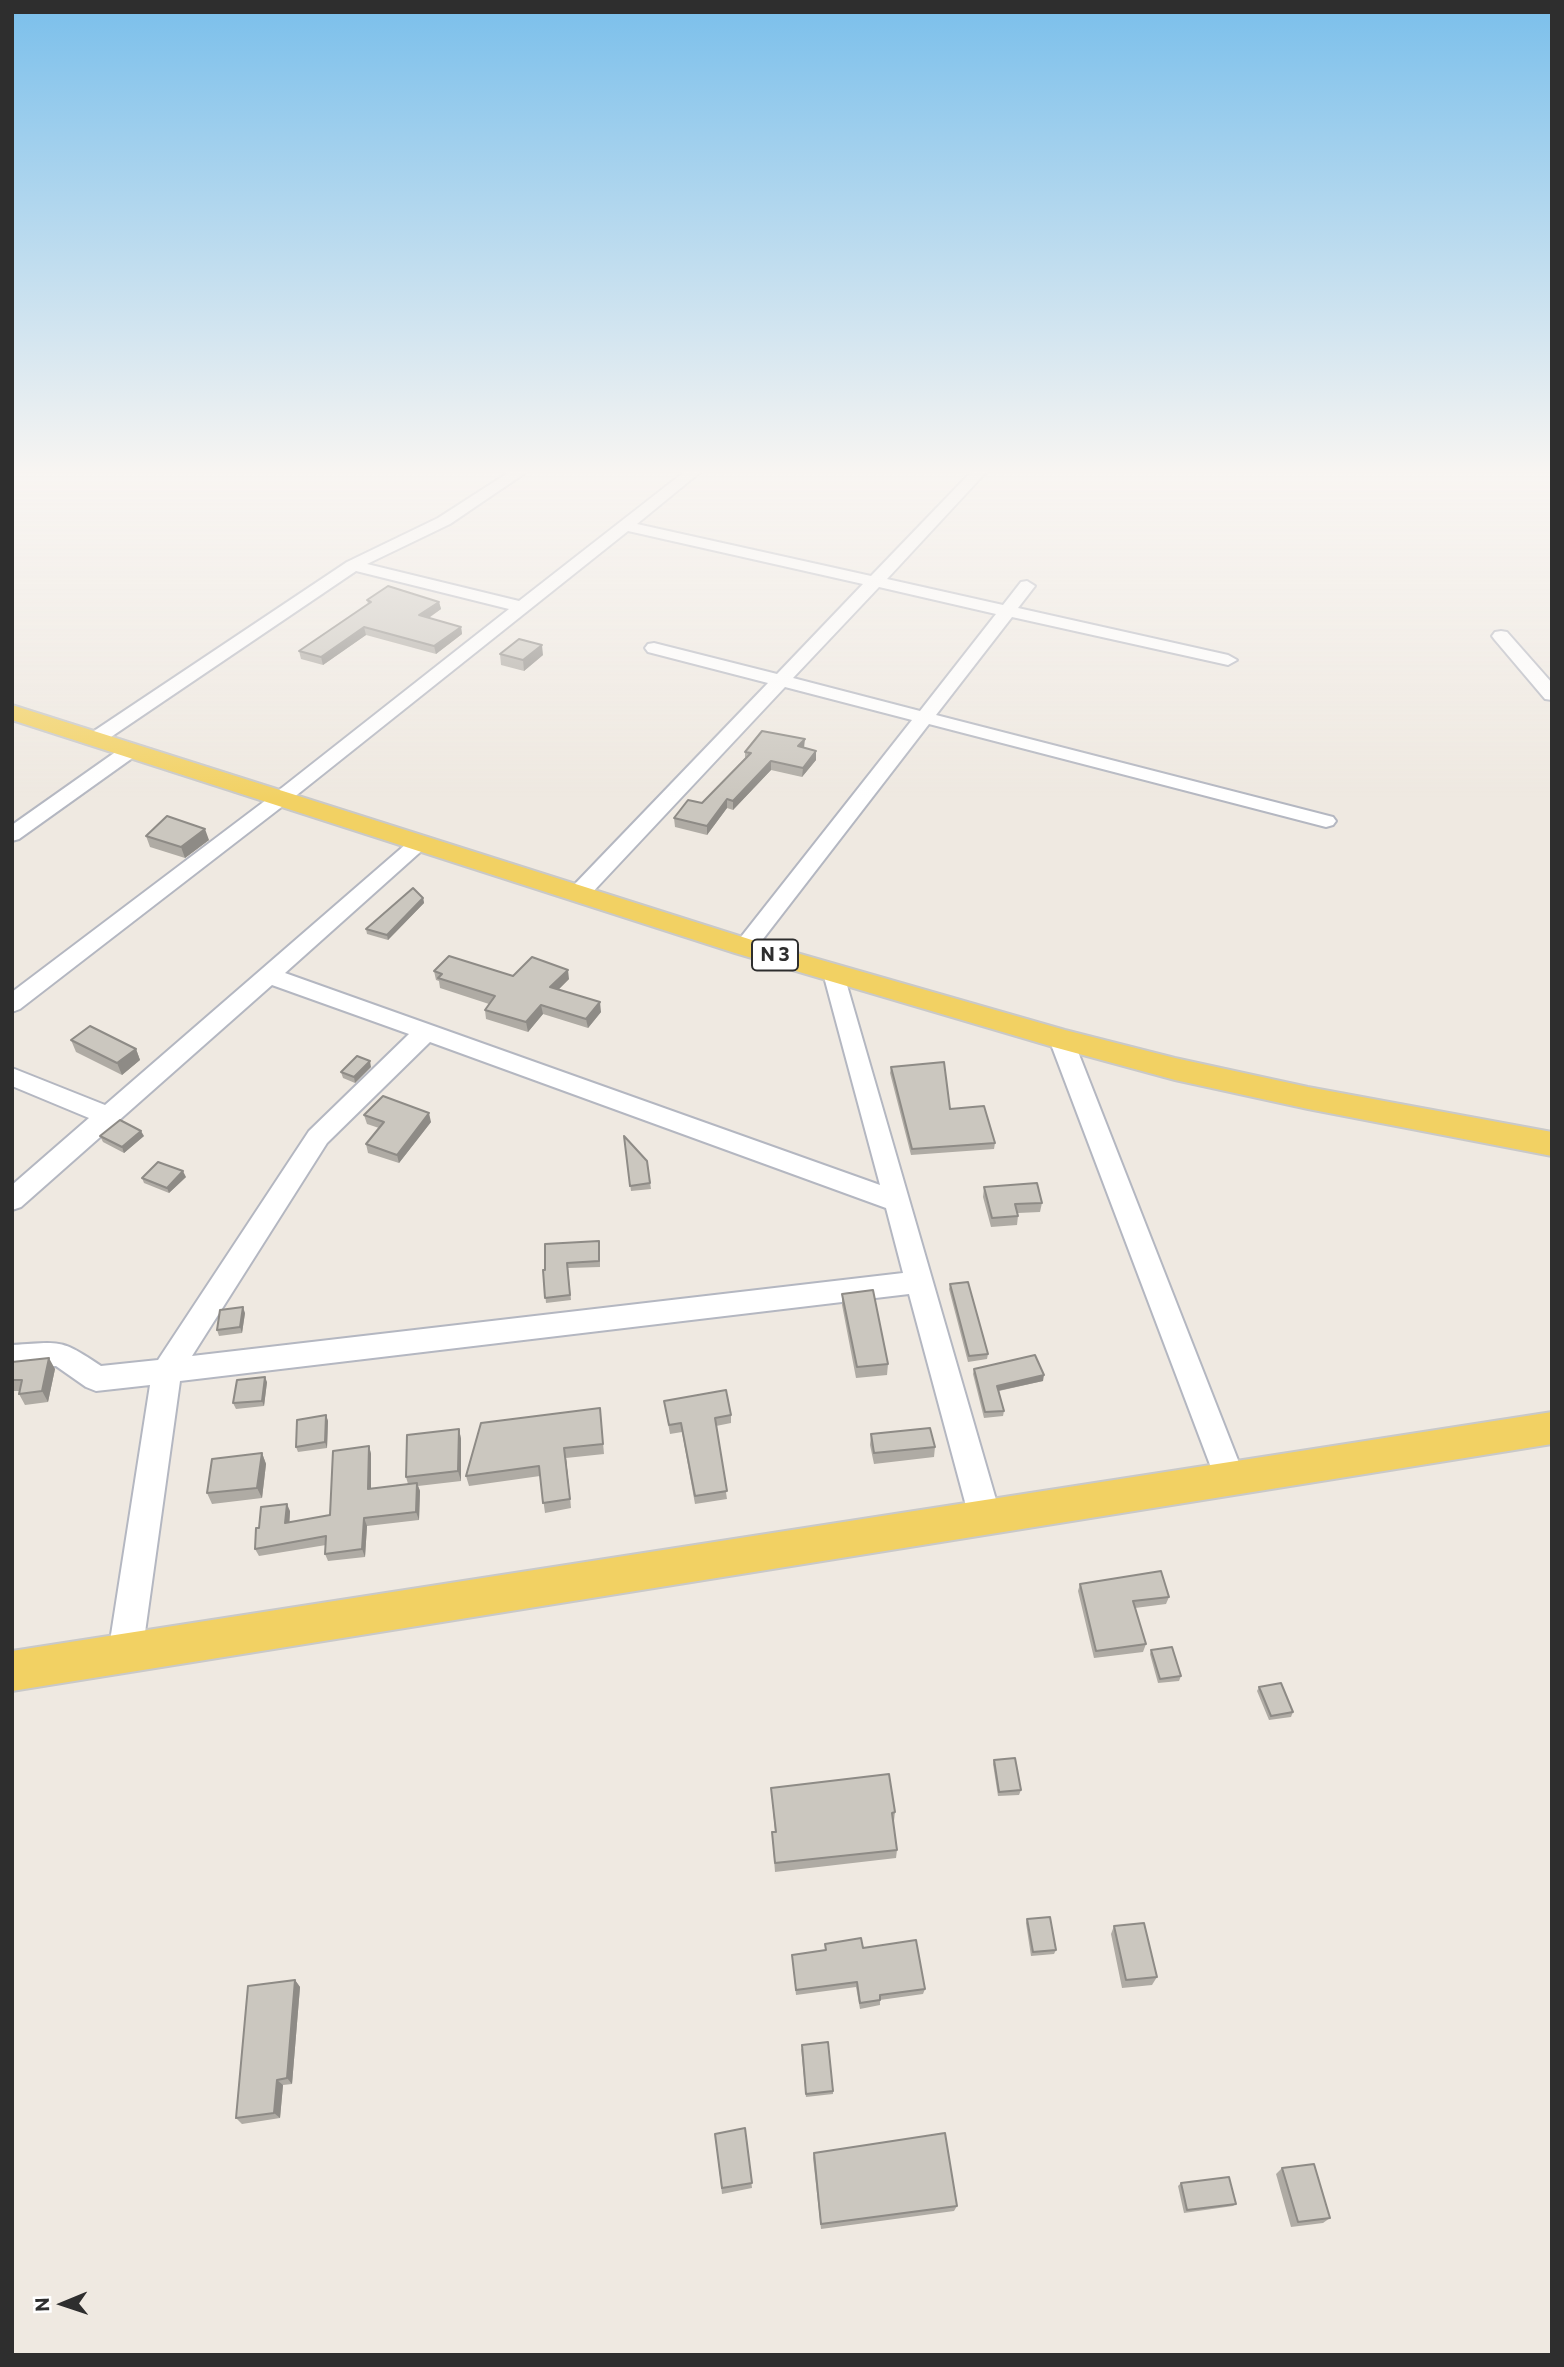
<!DOCTYPE html>
<html>
<head>
<meta charset="utf-8">
<style>
	body { margin:0 }
	#map { position:relative; width:1564px; height:2367px; overflow:hidden; background:#efe9e1; font-family:Commissioner,sans-serif }
	canvas { display:block }
	.frame { position:absolute; inset:0; border:14px solid #2e2e2e; pointer-events:none }
	.north { position:absolute; left:28px; top:2269px; width:70px; height:70px; -webkit-text-stroke:5px #fff; paint-order:stroke; rotate:268deg; font-size:19px; font-weight:700; line-height:28px; text-align:center; color:#2e2e2e }
	.north::after { content:''; display:block; margin:auto; width:24px; height:32px; background:#2e2e2e; clip-path:polygon(50% 0,100% 100%,50% 72%,0 100%) }
</style>
</head>
<body>
<div id="map">
<canvas width="1564" height="2367"></canvas>
<div class="frame"></div>
<div class="north">N</div>
</div>
<script>
const c = document.querySelector('canvas').getContext('2d');
c.lineJoin = 'round';
function stroke(path, color, width, dash) {
  c.strokeStyle = color;
  c.lineWidth = width;
  c.lineCap = dash ? 'butt' : 'round';
  c.setLineDash(dash || []);
  c.stroke(path);
}
function fill(path, color) {
  c.fillStyle = color;
  c.fill(path, 'evenodd');
}
function label(font, color, halo, rows, align = 'center') {
  c.font = font + ' Commissioner,sans-serif';
  c.lineWidth = 6;
  c.setLineDash([]);
  c.textBaseline = 'middle';
  c.strokeStyle = halo;
  c.fillStyle = color;
  for (const [text, x, y, turn = 0] of rows) {
    c.save();
    c.translate(x, y);
    c.rotate((+turn || 0) * Math.PI / 180);
    c.textAlign = isNaN(turn) ? turn : align;
    if (halo) c.strokeText(text, 0, 0);
    c.fillText(text, 0, 0);
    c.restore();
  }
}
const minor = new Path2D(`
	M 514,469 L 531,469 L 450,524 L 367,564 L 519,601 L 688,469 L 704,469 L 637,524 L 871,576 L 974,469 L 989,469 L 887,579 L 1003,605 L 1021,582 L 1027,581 L 1035,586 L 1018,608 L 1228,655 L 1237,660 L 1228,665 L 1012,617 L 936,715 L 1333,817 L 1336,821 L 1333,825 L 1326,827 L 929,724 L 753,952 L 737,952 L 734,947 L 737,942 L 912,720 L 785,687 L 588,897 L 572,897 L 569,892 L 572,887 L 768,683 L 648,652 L 645,648 L 648,644 L 654,643 L 777,674 L 863,584 L 628,531 L 288,802 L 20,1009 L 12,1012 L 12,992 L 274,794 L 509,609 L 356,571 L 102,743 L 88,743 L 85,739 L 88,735 L 347,562 L 438,518 ZM 879,587 L 996,614 L 920,711 L 793,678 Z
	M 1501,631 L 1507,632 L 1552,683 L 1552,700 L 1545,699 L 1495,640 L 1492,636 L 1495,632 Z
	M 131,744 L 141,750 L 138,754 L 19,839 L 12,841 L 12,825 L 124,746 Z
	M 420,836 L 427,838 L 430,842 L 427,846 L 285,973 L 880,1185 L 823,973 L 826,968 L 834,966 L 842,968 L 1001,1517 L 996,1527 L 985,1531 L 974,1527 L 969,1517 L 909,1294 L 180,1381 L 142,1654 L 137,1665 L 125,1670 L 113,1665 L 108,1654 L 150,1385 L 96,1391 L 86,1387 L 56,1366 L 12,1369 L 12,1345 C 60,1342 60,1338 101,1366 L 158,1360 L 309,1131 L 409,1034 L 272,985 L 21,1207 L 12,1210 L 12,1185 L 89,1118 L 12,1086 L 12,1068 L 105,1105 L 413,838 ZM 430,1042 L 886,1208 L 903,1273 L 192,1356 L 327,1143 Z
	M 1061,1031 L 1069,1033 L 1073,1039 L 1245,1478 L 1241,1487 L 1230,1491 L 1219,1487 L 1215,1478 L 1049,1039 L 1053,1033 Z`);
const major = new Path2D(`
	M 12,705 L 755,941 L 1065,1030 L 1175,1058 L 1308,1087 L 1552,1132 L 1552,1156 L 1308,1109 L 1175,1080 L 1050,1046 L 735,953 L 12,720 Z
	M 1552,1412 L 1552,1444 L 12,1691 L 12,1651 Z`);
stroke(minor, '#b4b7c1', 4);
stroke(major, '#c9c9c9', 4);
fill(minor, '#fff');
fill(major, '#f2d163');
fill(new Path2D(`
	M 367,600 L 439,602 L 441,609 L 429,618 L 461,627 L 462,634 L 436,654 L 366,635 L 323,665 L 301,659 L 299,651 L 368,604 Z
	M 500,654 L 543,655 L 524,671 L 501,665 Z
	M 804,748 L 816,751 L 816,760 L 802,777 L 771,770 L 733,810 L 727,808 L 707,835 L 675,827 L 674,818 L 702,803 L 745,758 L 745,752 Z
	M 146,836 L 209,840 L 185,858 L 150,847 Z
	M 423,898 L 424,903 L 388,940 L 367,934 L 366,929 Z
	M 434,971 L 569,979 L 558,990 L 601,1012 L 588,1028 L 543,1014 L 528,1032 L 486,1019 L 485,1010 L 489,1004 L 440,988 L 439,981 L 436,980 Z
	M 71,1040 L 136,1049 L 140,1060 L 122,1075 L 76,1052 Z
	M 371,1067 L 355,1083 L 343,1078 L 341,1072 Z
	M 891,1067 L 995,1143 L 994,1149 L 911,1155 L 890,1073 Z
	M 364,1115 L 431,1122 L 399,1163 L 368,1153 L 366,1144 L 379,1128 L 367,1124 Z
	M 100,1136 L 144,1136 L 124,1153 L 103,1142 Z
	M 624,1136 L 647,1161 L 651,1189 L 631,1191 Z
	M 186,1177 L 169,1193 L 144,1183 L 142,1178 Z
	M 984,1187 L 1042,1203 L 1040,1212 L 1018,1213 L 1018,1216 L 1017,1225 L 991,1227 L 983,1197 Z
	M 600,1247 L 600,1267 L 568,1268 L 571,1300 L 546,1303 L 543,1270 Z
	M 950,1284 L 988,1354 L 987,1359 L 968,1362 L 949,1289 Z
	M 842,1294 L 888,1364 L 887,1375 L 856,1378 L 842,1305 Z
	M 245,1313 L 242,1333 L 219,1336 L 217,1330 Z
	M 12,1362 L 55,1369 L 48,1402 L 25,1405 L 19,1394 L 19,1391 L 12,1391 Z
	M 974,1369 L 1043,1381 L 999,1391 L 1004,1411 L 1003,1416 L 984,1418 L 973,1374 Z
	M 267,1382 L 264,1406 L 236,1409 L 233,1403 Z
	M 664,1401 L 731,1415 L 731,1423 L 716,1426 L 727,1499 L 695,1504 L 682,1432 L 670,1434 Z
	M 600,1408 L 604,1454 L 566,1458 L 571,1508 L 545,1513 L 540,1476 L 469,1486 L 466,1476 Z
	M 326,1415 L 328,1421 L 327,1448 L 298,1452 L 296,1447 Z
	M 459,1429 L 461,1439 L 461,1481 L 418,1486 L 420,1491 L 419,1520 L 367,1526 L 365,1557 L 328,1561 L 325,1554 L 326,1545 L 259,1556 L 255,1549 L 259,1528 L 290,1511 L 289,1522 L 330,1515 L 369,1446 L 371,1454 L 371,1489 L 408,1484 L 406,1477 Z
	M 871,1434 L 935,1447 L 934,1457 L 874,1464 L 870,1445 Z
	M 262,1453 L 266,1464 L 262,1498 L 212,1504 L 207,1493 Z
	M 1080,1584 L 1169,1597 L 1166,1604 L 1135,1608 L 1146,1644 L 1143,1652 L 1094,1658 L 1078,1591 Z
	M 1151,1650 L 1181,1676 L 1179,1681 L 1158,1683 L 1150,1654 Z
	M 1259,1687 L 1293,1712 L 1291,1717 L 1269,1720 L 1257,1691 Z
	M 994,1760 L 1021,1790 L 1019,1795 L 998,1796 L 993,1764 Z
	M 771,1788 L 895,1812 L 894,1821 L 893,1821 L 897,1850 L 896,1858 L 775,1872 L 772,1832 L 775,1832 Z
	M 1027,1919 L 1056,1950 L 1054,1954 L 1031,1956 L 1026,1923 Z
	M 1114,1926 L 1157,1977 L 1152,1985 L 1122,1988 L 1111,1934 Z
	M 825,1944 L 863,1948 L 925,1989 L 923,1994 L 880,2000 L 880,2005 L 860,2009 L 856,1987 L 796,1995 L 792,1955 L 825,1950 Z
	M 295,1980 L 300,1987 L 292,2084 L 283,2085 L 280,2118 L 242,2124 L 236,2118 Z
	M 801,2048 L 833,2091 L 833,2094 L 806,2097 Z
	M 745,2128 L 752,2188 L 722,2194 L 715,2134 Z
	M 814,2153 L 957,2206 L 954,2211 L 821,2229 L 813,2158 Z
	M 1282,2168 L 1330,2218 L 1323,2223 L 1291,2227 L 1276,2174 Z
	M 1181,2183 L 1236,2204 L 1233,2206 L 1184,2213 L 1178,2186 Z`), '#afaba4');
fill(new Path2D(`
	M 439,602 L 441,609 L 421,623 L 419,615 Z
	M 364,627 L 366,635 L 323,665 L 321,657 Z
	M 461,627 L 462,634 L 436,654 L 434,646 Z
	M 542,645 L 543,655 L 524,671 L 523,660 Z
	M 805,739 L 804,748 L 798,746 Z
	M 816,751 L 816,760 L 802,777 L 803,768 Z
	M 771,761 L 771,770 L 733,810 L 733,801 Z
	M 727,799 L 727,808 L 707,835 L 707,826 Z
	M 205,829 L 209,840 L 185,858 L 181,847 Z
	M 423,898 L 424,903 L 388,940 L 387,935 Z
	M 568,970 L 569,979 L 551,997 L 550,987 Z
	M 600,1002 L 601,1012 L 588,1028 L 586,1019 Z
	M 541,1005 L 543,1014 L 528,1032 L 526,1022 Z
	M 136,1049 L 140,1060 L 122,1075 L 117,1063 Z
	M 370,1061 L 371,1067 L 355,1083 L 354,1077 Z
	M 429,1113 L 431,1122 L 399,1163 L 397,1155 Z
	M 141,1131 L 144,1136 L 124,1153 L 122,1147 Z
	M 183,1171 L 186,1177 L 169,1193 L 167,1188 Z
	M 243,1307 L 245,1313 L 242,1333 L 240,1327 Z
	M 49,1358 L 55,1369 L 48,1402 L 42,1391 Z
	M 1044,1375 L 1043,1381 L 997,1391 L 997,1386 Z
	M 265,1377 L 267,1382 L 264,1406 L 262,1401 Z
	M 326,1415 L 328,1421 L 327,1448 L 325,1442 Z
	M 459,1429 L 461,1439 L 461,1481 L 458,1471 Z
	M 369,1446 L 371,1454 L 371,1497 L 368,1489 Z
	M 564,1448 L 566,1458 L 571,1508 L 570,1499 Z
	M 262,1453 L 266,1464 L 262,1498 L 257,1488 Z
	M 417,1483 L 420,1491 L 419,1520 L 416,1512 Z
	M 287,1504 L 290,1511 L 289,1531 L 285,1523 Z
	M 364,1518 L 367,1526 L 365,1557 L 362,1549 Z
	M 295,1980 L 300,1987 L 292,2084 L 287,2078 Z
	M 277,2080 L 283,2085 L 280,2118 L 274,2113 Z`), '#8e8b86');
const building = new Path2D(`
	M 388,586 L 439,602 L 419,615 L 461,627 L 434,646 L 364,627 L 321,657 L 299,651 L 371,602 L 367,600 Z
	M 519,639 L 542,645 L 523,660 L 500,654 Z
	M 762,731 L 805,739 L 798,746 L 816,751 L 803,768 L 771,761 L 733,801 L 727,799 L 707,826 L 674,818 L 688,800 L 702,803 L 751,753 L 745,752 Z
	M 167,816 L 205,829 L 181,847 L 146,836 Z
	M 413,888 L 423,898 L 387,935 L 366,929 Z
	M 449,956 L 513,976 L 532,957 L 568,970 L 550,987 L 600,1002 L 586,1019 L 541,1005 L 526,1022 L 485,1010 L 495,996 L 438,978 L 442,974 L 434,971 Z
	M 90,1026 L 136,1049 L 117,1063 L 71,1040 Z
	M 357,1056 L 370,1061 L 354,1077 L 341,1072 Z
	M 944,1062 L 950,1109 L 984,1106 L 995,1143 L 912,1149 L 891,1067 Z
	M 383,1096 L 429,1113 L 397,1155 L 366,1144 L 384,1122 L 364,1115 Z
	M 120,1120 L 141,1131 L 122,1147 L 100,1136 Z
	M 624,1136 L 647,1161 L 650,1183 L 630,1186 Z
	M 158,1162 L 183,1171 L 167,1188 L 142,1178 Z
	M 1037,1183 L 1042,1203 L 1015,1204 L 1018,1216 L 992,1218 L 984,1187 Z
	M 599,1241 L 599,1261 L 567,1263 L 570,1295 L 545,1298 L 543,1270 L 545,1270 L 545,1244 Z
	M 968,1282 L 988,1354 L 969,1356 L 950,1284 Z
	M 873,1290 L 888,1364 L 857,1367 L 842,1294 Z
	M 243,1307 L 240,1327 L 217,1330 L 220,1310 Z
	M 1035,1355 L 1044,1375 L 997,1386 L 1004,1411 L 985,1412 L 974,1369 Z
	M 49,1358 L 42,1391 L 19,1394 L 22,1380 L 12,1380 L 12,1362 Z
	M 265,1377 L 262,1401 L 233,1403 L 237,1380 Z
	M 726,1390 L 731,1415 L 715,1418 L 727,1491 L 695,1496 L 681,1423 L 669,1425 L 664,1401 Z
	M 600,1408 L 603,1444 L 564,1448 L 570,1499 L 543,1503 L 539,1466 L 466,1476 L 481,1423 Z
	M 326,1415 L 325,1442 L 296,1447 L 297,1420 Z
	M 930,1428 L 935,1447 L 874,1453 L 871,1434 Z
	M 459,1429 L 458,1471 L 406,1477 L 407,1435 Z
	M 369,1446 L 368,1489 L 417,1483 L 416,1512 L 364,1518 L 362,1549 L 325,1554 L 326,1536 L 255,1549 L 256,1528 L 259,1528 L 261,1507 L 287,1504 L 285,1523 L 330,1515 L 333,1451 Z
	M 262,1453 L 257,1488 L 207,1493 L 212,1459 Z
	M 1161,1571 L 1169,1597 L 1133,1601 L 1146,1644 L 1096,1651 L 1080,1584 Z
	M 1172,1647 L 1181,1676 L 1160,1679 L 1151,1650 Z
	M 1281,1683 L 1293,1712 L 1271,1716 L 1259,1687 Z
	M 1015,1758 L 1021,1790 L 999,1792 L 994,1760 Z
	M 889,1774 L 895,1812 L 892,1813 L 897,1850 L 775,1863 L 772,1832 L 776,1832 L 771,1788 Z
	M 1050,1917 L 1056,1950 L 1033,1952 L 1027,1919 Z
	M 1144,1923 L 1157,1977 L 1126,1980 L 1114,1926 Z
	M 861,1938 L 863,1948 L 916,1940 L 925,1989 L 880,1995 L 880,2000 L 860,2003 L 857,1982 L 796,1990 L 792,1955 L 826,1950 L 825,1944 Z
	M 295,1980 L 287,2078 L 277,2080 L 274,2113 L 236,2118 L 248,1986 Z
	M 828,2042 L 833,2091 L 806,2094 L 802,2045 Z
	M 745,2128 L 752,2183 L 722,2188 L 715,2134 Z
	M 945,2133 L 957,2206 L 821,2224 L 814,2153 Z
	M 1314,2164 L 1330,2218 L 1298,2222 L 1282,2168 Z
	M 1229,2177 L 1236,2204 L 1187,2210 L 1181,2183 Z`);
fill(building, '#cbc7bf');
stroke(building, '#8e8b86', 2);
const sky = c.createLinearGradient(0, 0, 0, 800);
sky.addColorStop(0, '#7abfeb');
sky.addColorStop(0.59, '#f8f5f2');
sky.addColorStop(1, '#f8f5f200');
c.fillStyle = sky;
c.fillRect(0, 0, 1564, 800);
for (const [x, y, w] of [
	[775,955,46]
]) {
  const box = new Path2D();
  box.roundRect(x - w / 2, y - 15.5, w, 31, 5);
  c.fillStyle = '#fff';
  c.fill(box);
  stroke(box, '#2e2e2e', 2);
}
label('bold 19px', '#2e2e2e', null, [
	["N 3",775,955]
]);
</script>
</body>
</html>
